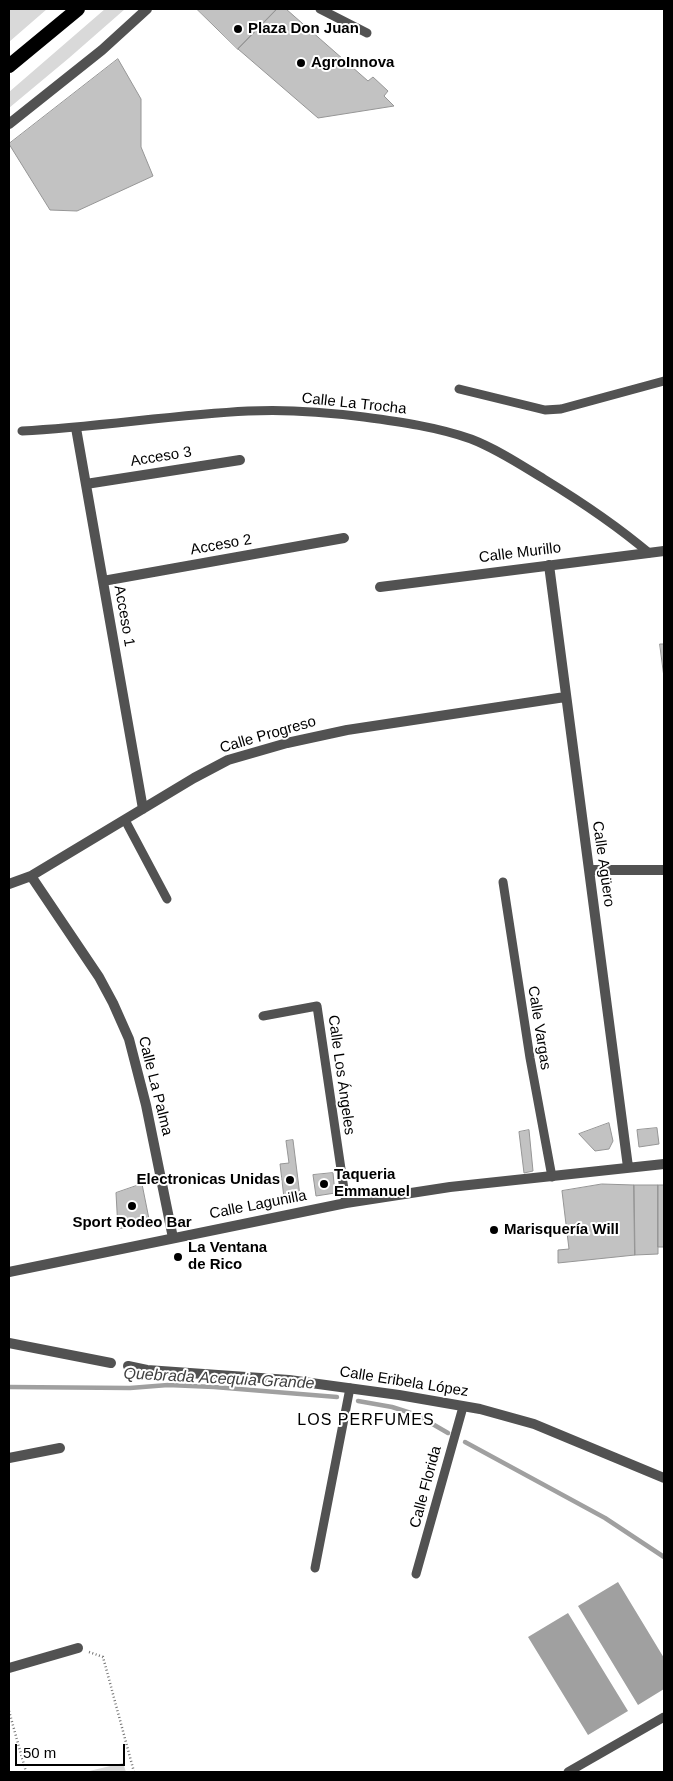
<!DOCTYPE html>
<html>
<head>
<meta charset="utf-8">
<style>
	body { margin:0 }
	#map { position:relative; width:673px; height:1781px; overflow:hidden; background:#fff; font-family:Helvetica,sans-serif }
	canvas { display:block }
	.frame { position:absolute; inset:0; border:10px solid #000; pointer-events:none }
	.scale { position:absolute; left:15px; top:1744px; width:110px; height:22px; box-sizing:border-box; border:2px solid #000; border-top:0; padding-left:6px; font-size:15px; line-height:18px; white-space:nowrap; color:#000; -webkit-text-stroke:4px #fff; paint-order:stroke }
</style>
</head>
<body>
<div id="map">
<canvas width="673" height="1781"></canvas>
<div class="frame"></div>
<div class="scale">50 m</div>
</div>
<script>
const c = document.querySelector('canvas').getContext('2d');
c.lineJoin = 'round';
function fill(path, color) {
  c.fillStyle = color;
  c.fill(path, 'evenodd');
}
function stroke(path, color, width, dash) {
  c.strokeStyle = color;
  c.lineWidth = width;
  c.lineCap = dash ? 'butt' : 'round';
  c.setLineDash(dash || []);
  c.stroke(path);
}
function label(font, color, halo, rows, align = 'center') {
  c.font = font + ' Helvetica,sans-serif';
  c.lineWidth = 4;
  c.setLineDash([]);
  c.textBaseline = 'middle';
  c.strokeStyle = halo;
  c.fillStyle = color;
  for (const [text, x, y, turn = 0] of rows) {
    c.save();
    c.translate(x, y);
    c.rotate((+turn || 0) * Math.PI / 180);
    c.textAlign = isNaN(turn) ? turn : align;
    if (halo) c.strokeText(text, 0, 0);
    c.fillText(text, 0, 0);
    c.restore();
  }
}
fill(new Path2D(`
	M 9,9 L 47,9 L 9,42 Z
	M 105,9 L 125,9 L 69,58 L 9,108 L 9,92 Z
	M 123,1763 L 126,1772 L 85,1772 Z`), '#d9d9d9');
fill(new Path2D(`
	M 618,1582 L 664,1658 L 664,1689 L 638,1705 L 578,1606 Z
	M 568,1613 L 628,1711 L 588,1735 L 528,1637 Z`), '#a0a0a0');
stroke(new Path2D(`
	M 9,1387 L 130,1388 L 168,1385 L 214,1387 L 337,1397
	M 358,1401 L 392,1407 L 417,1415 L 448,1433
	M 465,1442 L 605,1518 L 664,1557`), '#a0a0a0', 4.5);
const building = new Path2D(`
	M 197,9 L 277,9 L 238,49 Z
	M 277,9 L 286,9 L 368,81 L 373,77 L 388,91 L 384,96 L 394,106 L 318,118 L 238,49 Z
	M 118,59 L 141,99 L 141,147 L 153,176 L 77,211 L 50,210 L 9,144 Z
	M 660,644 L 664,644 L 664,677 Z
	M 609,1123 L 613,1141 L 609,1149 L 595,1151 L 579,1134 Z
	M 657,1128 L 659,1144 L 639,1147 L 637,1130 Z
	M 529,1130 L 533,1171 L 524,1173 L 519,1132 Z
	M 293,1140 L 300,1196 L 284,1198 L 280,1164 L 289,1163 L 286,1141 Z
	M 333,1173 L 335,1193 L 316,1196 L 313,1175 Z
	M 142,1184 L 149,1219 L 147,1223 L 118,1229 L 116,1193 Z
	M 602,1184 L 634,1185 L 635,1255 L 558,1263 L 558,1250 L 569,1249 L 562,1191 Z
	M 634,1185 L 658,1185 L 658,1254 L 635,1255 Z
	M 658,1185 L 664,1185 L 664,1247 L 658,1247 Z`);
fill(building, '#c2c2c2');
stroke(building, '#969696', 1);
stroke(new Path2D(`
	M 89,1652 L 103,1657 L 134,1772
	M 9,1711 L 26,1772`), '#747474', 2.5, [1, 2.5]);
stroke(new Path2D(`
	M 320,9 L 367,33
	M 459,389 L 545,410 L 561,409 L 664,381
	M 22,431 C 98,427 172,415 248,411 C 286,409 326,412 364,417 C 401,422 437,427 471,439 C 497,449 521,465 544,479 C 580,501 616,525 649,553
	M 125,820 L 167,899
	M 503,882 L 530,1058 L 552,1177
	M 263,1016 L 317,1006 L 346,1203
	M 315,1568 L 350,1388
	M 416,1574 L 463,1407
	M 568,1772 L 664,1717`), '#525252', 9);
stroke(new Path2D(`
	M 9,124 L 102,50 L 147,9
	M 76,428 L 143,809
	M 86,484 L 240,460
	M 549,565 L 628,1167
	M 103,581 L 344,538
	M 380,587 L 664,551
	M 589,870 L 664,870
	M 31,876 L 99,977 L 113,1003 L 129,1039 L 146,1105 L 173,1238
	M 9,884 L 31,876 L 194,778 L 228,760 L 287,743 L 347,730 L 565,697
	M 9,1272 L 346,1203 L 450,1187 L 664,1164
	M 9,1343 L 111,1363
	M 128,1366 L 147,1370 L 289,1380 L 399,1395 L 480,1409 L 534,1424 L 664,1478
	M 9,1458 L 60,1448
	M 9,1668 L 78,1648`), '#525252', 10);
stroke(new Path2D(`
	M 9,66 L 78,9`), '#000', 14);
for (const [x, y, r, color] of [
	[238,29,5,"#000"],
	[301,63,5,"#000"],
	[290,1180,5,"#000"],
	[324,1184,5,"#000"],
	[132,1206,5,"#000"],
	[494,1230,5,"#000"],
	[178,1257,5,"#000"]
]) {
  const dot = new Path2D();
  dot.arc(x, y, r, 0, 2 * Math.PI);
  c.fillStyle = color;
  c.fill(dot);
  stroke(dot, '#fff', 2);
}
label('bold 15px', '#000', '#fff', [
	["Plaza Don Juan",248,29],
	["AgroInnova",311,63],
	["Taqueria",334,1175],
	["Emmanuel",334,1192],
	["Electronicas Unidas",280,1180,"right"],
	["Sport Rodeo Bar",132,1223,"center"],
	["Marisquería Will",504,1230],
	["La Ventana",188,1248],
	["de Rico",188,1265]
], 'left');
label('15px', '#000', '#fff', [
	["Calle La Trocha",354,404,6],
	["Acceso 3",161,457,-9],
	["Acceso 2",221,545,-10],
	["Calle Murillo",520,553,-7],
	["Acceso 1",124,616,80],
	["Calle Progreso",268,735,-16],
	["Calle Agüero",603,864,82],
	["Calle Vargas",539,1028,81],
	["Calle Los Ángeles",341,1075,82],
	["Calle La Palma",155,1086,76],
	["Calle Lagunilla",258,1205,-11],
	["Calle Eribela López",404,1382,9],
	["Calle Florida",426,1487,-75]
]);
label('italic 16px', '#414141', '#fff', [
	["Quebrada Acequia Grande",219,1379,3]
]);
c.letterSpacing = '1px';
label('16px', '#000', '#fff', [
	["LOS PERFUMES",366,1421]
]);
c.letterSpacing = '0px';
</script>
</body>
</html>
